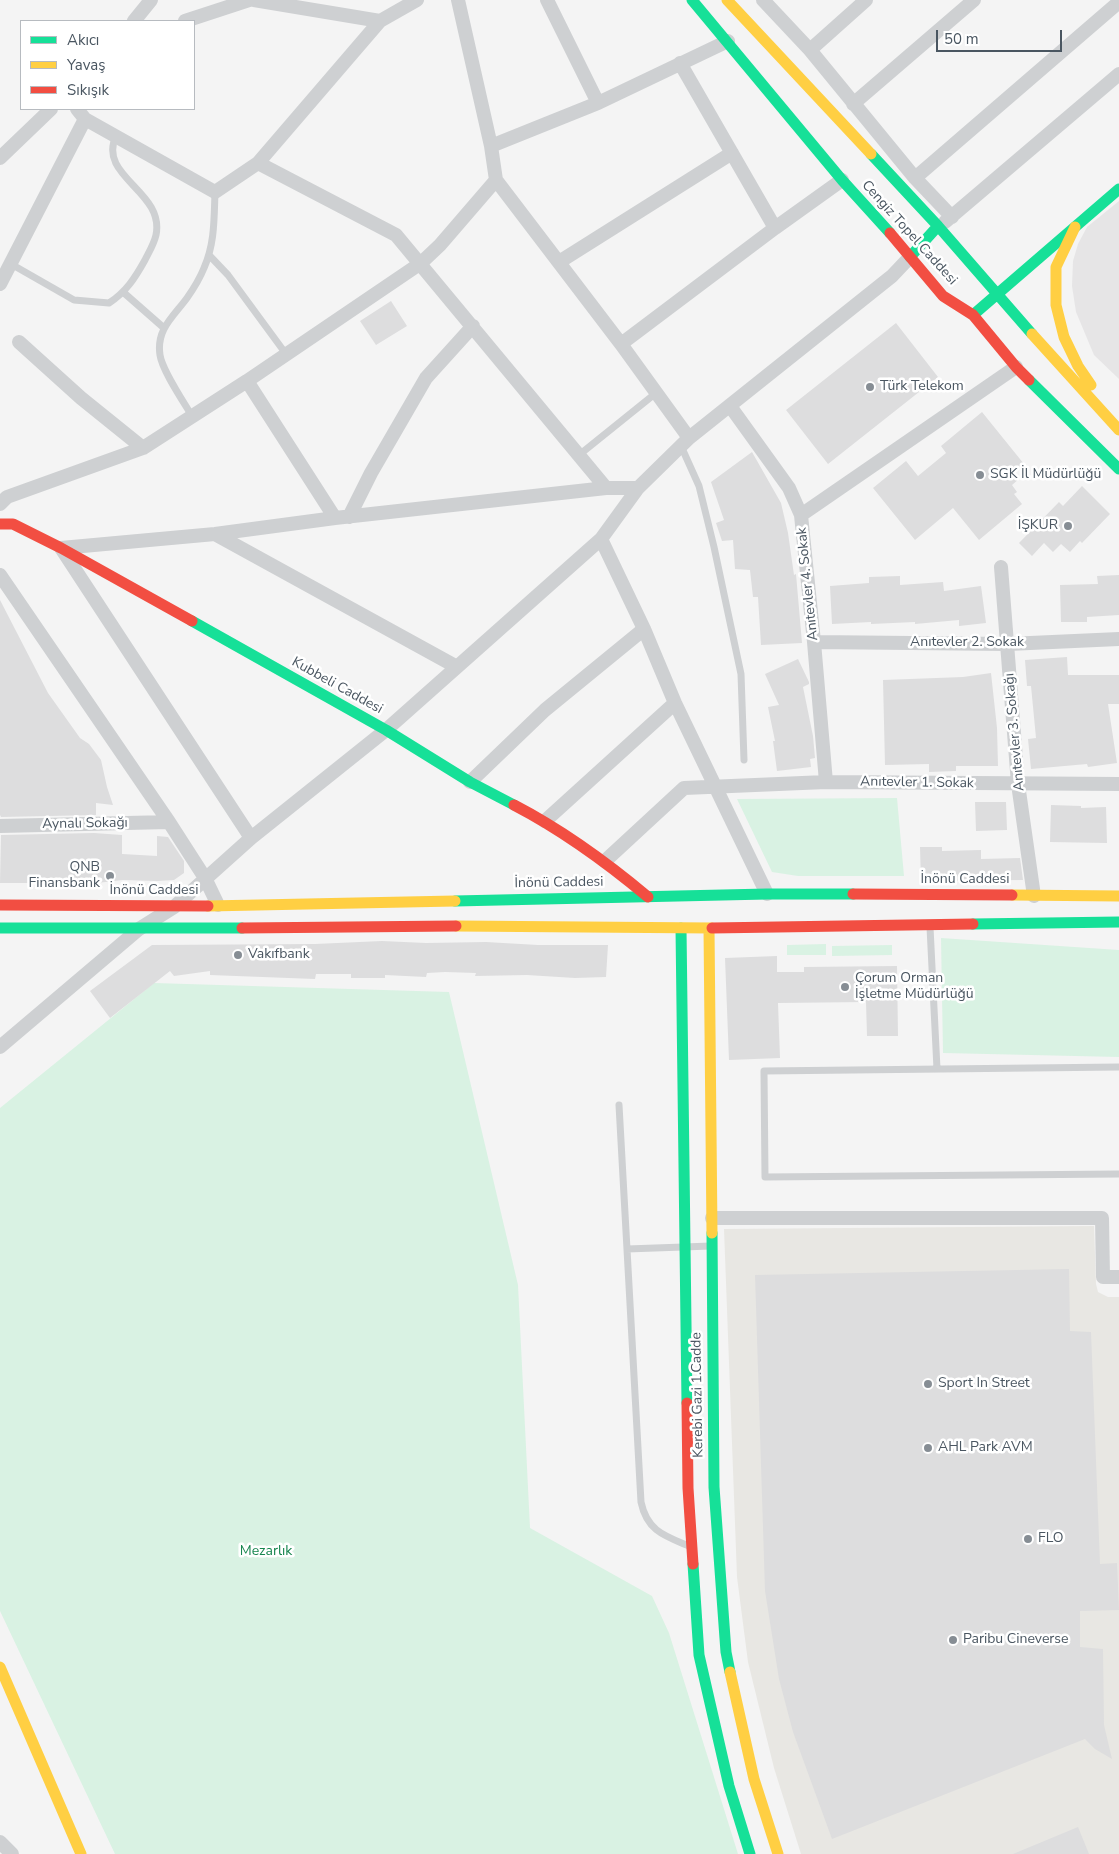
<!DOCTYPE html>
<html>
<head>
<meta charset="utf-8">
<style>
	body { margin:0 }
	#map { position:relative; width:1119px; height:1854px; overflow:hidden; background:#f4f4f4; font-family:"Nunito Sans",sans-serif }
	canvas { display:block }
	.legend { position:absolute; left:20px; top:20px; width:175px; height:90px; box-sizing:border-box; background:#fff; border:1px solid #b7bbc0; margin:0; padding:6px 9px; list-style:none; font-size:15px; color:#4a5661 }
	.legend li { display:flex; align-items:center; gap:10px; height:25px }
	.legend b { width:25px; border:1px solid #b7bbc0 }
	.scale { position:absolute; left:936px; top:30px; width:126px; height:22px; box-sizing:border-box; border:2px solid #4a5661; border-top:0; padding-left:6px; font-size:15px; line-height:18px; white-space:nowrap; color:#4a5661; -webkit-text-stroke:4px #fff; paint-order:stroke }
</style>
</head>
<body>
<div id="map">
<canvas width="1119" height="1854"></canvas>
<ul class="legend">
<li><b style="height:6px;background:#16e098"></b>Akıcı</li>
<li><b style="height:6px;background:#ffcf43"></b>Yavaş</li>
<li><b style="height:6px;background:#f24e42"></b>Sıkışık</li>
</ul>
<div class="scale">50 m</div>
</div>
<script>
const c = document.querySelector('canvas').getContext('2d');
c.lineJoin = 'round';
function fill(path, color) {
  c.fillStyle = color;
  c.fill(path, 'evenodd');
}
function stroke(path, color, width, dash) {
  c.strokeStyle = color;
  c.lineWidth = width;
  c.lineCap = dash ? 'butt' : 'round';
  c.setLineDash(dash || []);
  c.stroke(path);
}
function label(font, color, halo, rows, align = 'center') {
  c.font = font + ' "Nunito Sans",sans-serif';
  c.lineWidth = 5;
  c.setLineDash([]);
  c.textBaseline = 'middle';
  c.strokeStyle = halo;
  c.fillStyle = color;
  for (const [text, x, y, turn = 0] of rows) {
    c.save();
    c.translate(x, y);
    c.rotate((+turn || 0) * Math.PI / 180);
    c.textAlign = isNaN(turn) ? turn : align;
    if (halo) c.strokeText(text, 0, 0);
    c.fillText(text, 0, 0);
    c.restore();
  }
}
fill(new Path2D(`
	M 1094,1226 L 1096,1284 L 1098,1292 L 1108,1297 L 1119,1297 L 1119,1854 L 801,1854 L 774,1768 L 748,1662 L 737,1577 L 724,1229 Z`), '#e8e7e3');
fill(new Path2D(`
	M 1119,201 L 1119,379 L 1094,355 L 1076,312 L 1072,286 L 1073,261 L 1078,244 L 1087,227 Z`), '#e6e5e6');
fill(new Path2D(`
	M 897,798 L 904,876 L 798,876 L 772,872 L 737,799 Z
	M 941,938 L 1119,950 L 1119,1057 L 943,1053 Z
	M 826,944 L 826,955 L 787,955 L 787,945 Z
	M 892,945 L 892,955 L 832,956 L 832,946 Z
	M 154,983 L 449,992 L 518,1285 L 530,1528 L 652,1596 L 669,1633 L 738,1854 L 115,1854 L 0,1611 L 0,1108 Z`), '#d9f2e3');
fill(new Path2D(`
	M 391,301 L 407,326 L 376,345 L 360,321 Z
	M 896,323 L 938,377 L 828,464 L 786,410 Z
	M 982,412 L 1024,464 L 1014,473 L 1019,479 L 1012,485 L 1017,492 L 1014,494 L 1022,504 L 979,540 L 953,508 L 915,540 L 873,488 L 906,461 L 918,476 L 946,453 L 941,446 Z
	M 752,452 L 781,503 L 788,533 L 794,575 L 796,574 L 802,643 L 761,645 L 758,597 L 753,597 L 750,570 L 735,569 L 733,540 L 722,541 L 716,523 L 724,520 L 711,482 Z
	M 1082,486 L 1110,514 L 1082,543 L 1080,541 L 1070,552 L 1061,544 L 1053,552 L 1044,543 L 1032,556 L 1019,543 L 1059,502 L 1063,506 Z
	M 1119,575 L 1119,615 L 1087,617 L 1087,622 L 1061,622 L 1060,585 L 1098,584 L 1097,576 Z
	M 900,576 L 900,585 L 943,582 L 944,591 L 981,586 L 986,623 L 959,626 L 959,620 L 915,624 L 915,622 L 871,624 L 871,622 L 832,624 L 830,586 L 869,583 L 869,577 Z
	M 0,600 L 48,693 L 80,738 L 89,744 L 101,760 L 107,787 L 113,805 L 96,803 L 96,815 L 1,817 L 0,815 Z
	M 1067,657 L 1068,675 L 1119,675 L 1119,704 L 1108,704 L 1117,763 L 1088,767 L 1087,764 L 1031,769 L 1028,739 L 1036,738 L 1031,686 L 1027,686 L 1025,660 Z
	M 798,659 L 809,682 L 809,684 L 803,687 L 813,736 L 815,758 L 810,759 L 811,767 L 777,771 L 773,741 L 775,741 L 768,707 L 779,705 L 765,674 Z
	M 991,673 L 997,728 L 998,766 L 956,766 L 956,771 L 929,772 L 929,764 L 885,765 L 883,680 L 963,677 Z
	M 975,802 L 1006,802 L 1007,830 L 976,831 Z
	M 1051,805 L 1081,806 L 1081,808 L 1106,807 L 1107,843 L 1050,842 Z
	M 94,833 L 122,835 L 122,854 L 157,856 L 157,836 L 168,837 L 184,861 L 184,873 L 174,880 L 157,881 L 123,880 L 97,883 L 0,883 L 1,835 Z
	M 920,847 L 942,847 L 942,851 L 981,850 L 981,859 L 1020,858 L 1023,880 L 921,881 Z
	M 382,941 L 426,943 L 486,942 L 538,945 L 608,945 L 606,977 L 575,978 L 527,975 L 475,976 L 476,973 L 445,972 L 427,973 L 426,977 L 385,975 L 385,978 L 351,978 L 351,974 L 316,974 L 315,979 L 210,975 L 210,971 L 174,976 L 170,971 L 110,1018 L 90,991 L 152,945 L 315,944 Z
	M 777,956 L 777,972 L 804,972 L 804,967 L 897,966 L 898,1036 L 867,1036 L 866,1002 L 778,1003 L 780,1058 L 729,1060 L 725,958 Z
	M 1069,1269 L 1070,1331 L 1091,1332 L 1100,1564 L 1117,1563 L 1119,1610 L 1080,1611 L 1080,1647 L 1103,1649 L 1104,1725 L 1112,1759 L 1095,1749 L 1085,1739 L 832,1839 L 793,1732 L 779,1679 L 765,1591 L 755,1275 Z
	M 1078,1827 L 1089,1854 L 1013,1854 Z`), '#ddddde');
stroke(new Path2D(`
	M 209,255 L 228,275 L 286,354
	M 11,264 L 74,300 L 109,303 C 126,292 135,278 145,260 C 149,252 154,244 156,235 C 165,191 97,177 116,136
	M 123,292 L 164,328
	M 192,416 C 183,401 162,370 160,355 C 156,329 174,316 187,298 C 194,288 200,278 204,268 C 215,243 214,218 215,192
	M 681,446 L 699,486 L 714,547 L 741,674 L 744,760
	M 579,455 L 656,393
	M 930,927 L 937,1069
	M 1119,1067 L 764,1071 L 765,1177 L 1119,1174
	M 619,1105 L 641,1502 C 647,1531 665,1536 689,1546
	M 627,1249 L 711,1246`), '#ced0d2', 7);
stroke(new Path2D(`
	M 254,0 L 380,21
	M 458,0 L 491,146 L 496,180 L 621,344 L 689,438
	M 547,0 L 598,103
	M 763,0 L 810,50 L 915,178 L 952,217
	M 134,21 L 151,0
	M 185,21 L 249,0
	M 810,50 L 866,0
	M 680,63 L 775,228
	M 853,104 L 974,0
	M 77,109 L 85,119 L 215,192 L 258,163 L 380,21 L 417,0
	M 491,146 L 598,103 L 728,41
	M 0,158 L 51,109
	M 258,163 L 396,235 L 606,488
	M 915,178 L 1119,2
	M 945,222 L 1119,74
	M 559,262 L 732,153
	M 0,284 L 85,119
	M 19,342 L 81,398 L 143,448
	M 621,344 L 775,228 L 842,180
	M 247,381 L 335,518
	M 730,406 L 789,488 L 801,515 L 814,642 L 826,782
	M 0,504 L 7,497 L 143,448 L 247,381 L 421,263 L 440,245 L 496,180
	M 801,515 L 1016,367
	M 349,517 L 371,473 L 426,378 L 473,326
	M 215,534 L 457,667
	M 601,539 L 644,629 L 675,703 L 767,894
	M 1001,567 L 1018,784 L 1034,896
	M 0,575 L 169,822 L 205,878 L 218,905
	M 814,642 L 1008,644 L 1119,639
	M 470,782 L 545,710 L 644,629
	M 545,821 L 675,703
	M 0,826 L 169,822
	M 251,838 L 61,548 L 215,534 L 335,518 L 606,488 L 638,488
	M 605,861 L 684,788 L 826,782 L 1119,784
	M 0,1047 L 139,929 L 174,907 L 251,838 L 386,730 L 601,539 L 638,488 L 689,438 L 892,276 L 910,257
	M 712,1218 L 1102,1218 L 1103,1277 L 1119,1277
	M 0,1842 L 12,1854`), '#ced0d2', 14);
stroke(new Path2D(`
	M 692,0 L 842,180 L 890,233
	M 871,154 L 938,226 L 1032,334
	M 910,257 L 938,226
	M 973,315 L 1119,189
	M 1029,380 L 1119,469
	M 192,621 L 386,730 L 470,782 L 514,805
	M 455,901 L 767,894 L 853,894
	M 973,924 L 1119,922
	M 0,928 L 242,928
	M 681,928 L 687,1403
	M 712,1233 L 714,1487 L 726,1652 L 730,1672
	M 693,1564 L 699,1655 L 729,1786 L 750,1854`), '#16e098', 11);
stroke(new Path2D(`
	M 727,0 L 871,154
	M 1075,227 L 1056,267 L 1056,305 L 1064,337 L 1078,366 L 1091,385
	M 1032,334 L 1119,430
	M 1012,895 L 1119,896
	M 208,906 L 455,901
	M 456,926 L 712,928
	M 709,928 L 712,1233
	M 0,1667 L 81,1854
	M 730,1672 L 754,1779 L 778,1854`), '#ffcf43', 11);
stroke(new Path2D(`
	M 890,233 L 943,296 L 973,315 L 1016,367 L 1029,380
	M 0,524 L 13,524 L 61,548 L 192,621
	M 514,805 C 564,831 605,861 648,897
	M 853,894 L 1012,895
	M 0,905 L 208,906
	M 242,928 L 456,926
	M 712,928 L 973,924
	M 687,1403 L 688,1488 L 693,1564`), '#f24e42', 11);
for (const [x, y, r, color] of [
	[870,387,5,"#868d94"],
	[980,475,5,"#868d94"],
	[1068,526,5,"#868d94"],
	[110,876,5,"#868d94"],
	[238,955,5,"#868d94"],
	[845,987,5,"#868d94"],
	[928,1384,5,"#868d94"],
	[928,1448,5,"#868d94"],
	[1028,1539,5,"#868d94"],
	[953,1640,5,"#868d94"]
]) {
  const dot = new Path2D();
  dot.arc(x, y, r, 0, 2 * Math.PI);
  c.fillStyle = color;
  c.fill(dot);
  stroke(dot, '#fff', 2);
}
label('14px', '#4a5661', '#fff', [
	["Cengiz Topel Caddesi",909,233,48],
	["Anıtevler 4. Sokak",808,584,-96],
	["Anıtevler 2. Sokak",967,643],
	["Kubbeli Caddesi",337,686,29],
	["Anıtevler 3. Sokağı",1015,732,-95],
	["Anıtevler 1. Sokak",917,783,1],
	["Aynalı Sokağı",85,824,-1],
	["İnönü Caddesi",965,880],
	["İnönü Caddesi",559,883,-1],
	["İnönü Caddesi",154,891],
	["Kerebi Gazi 1.Cadde",698,1395,-91]
]);
label('14px', '#4a5661', '#fff', [
	["Türk Telekom",880,387],
	["SGK İl Müdürlüğü",990,475],
	["İŞKUR",1058,526,"right"],
	["QNB",100,868,"right"],
	["Finansbank",100,884,"right"],
	["Vakıfbank",248,955],
	["Çorum Orman",855,979],
	["İşletme Müdürlüğü",855,995],
	["Sport In Street",938,1384],
	["AHL Park AVM",938,1448],
	["FLO",1038,1539],
	["Paribu Cineverse",963,1640]
], 'left');
label('14px', '#17864f', '#fff', [
	["Mezarlık",266,1552]
]);
</script>
</body>
</html>
